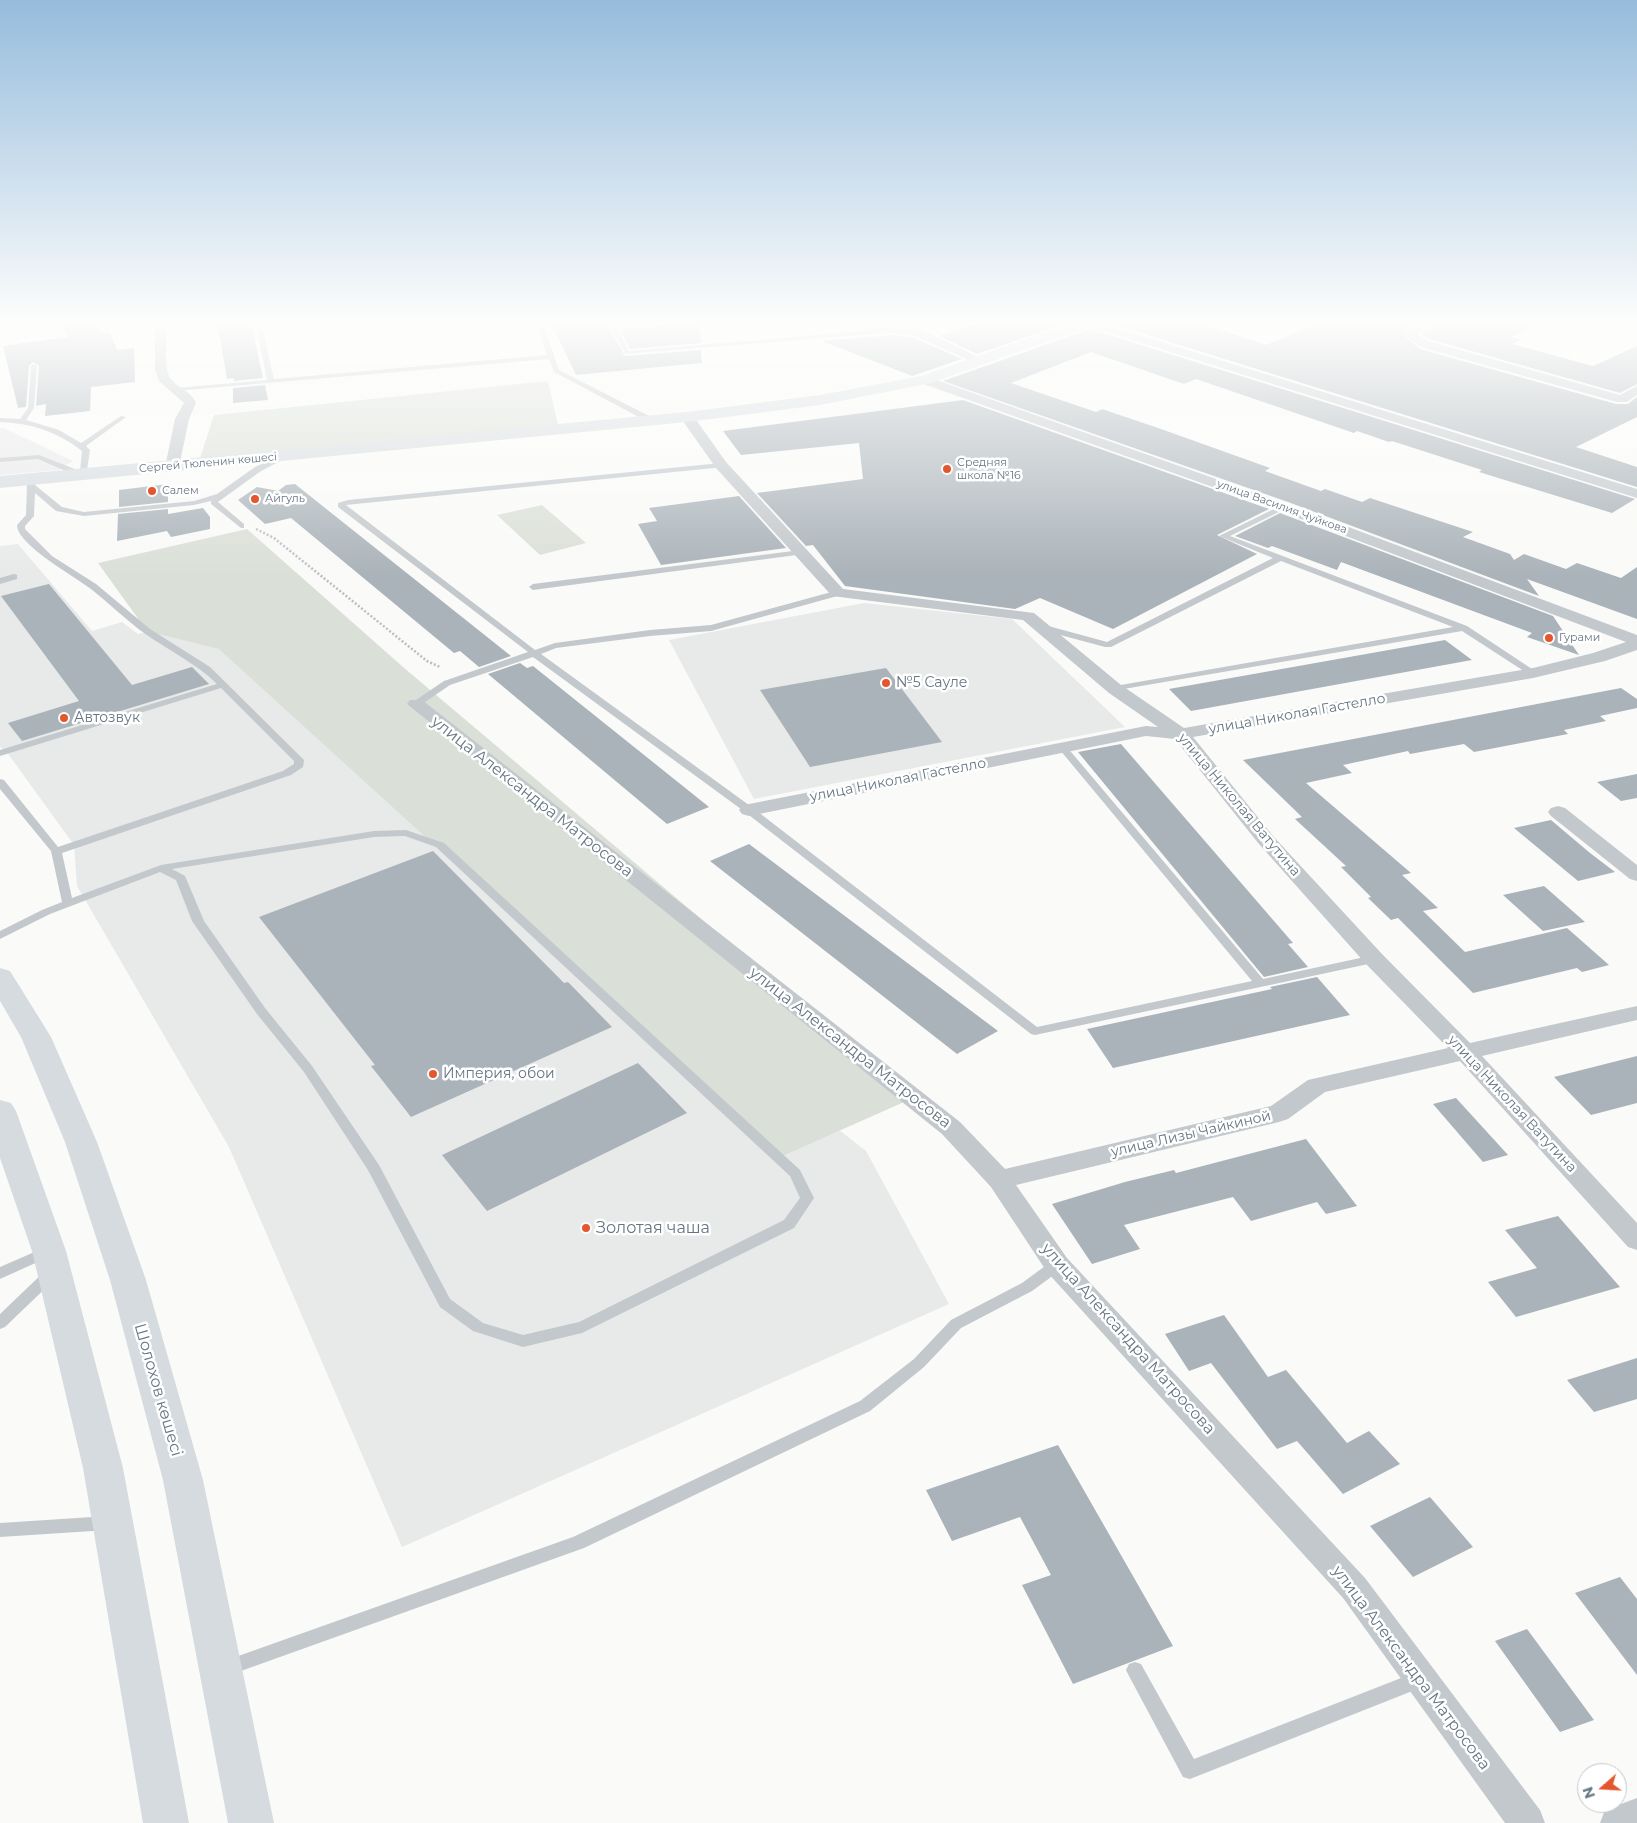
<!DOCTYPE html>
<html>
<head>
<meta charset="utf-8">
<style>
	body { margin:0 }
	#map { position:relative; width:1637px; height:1823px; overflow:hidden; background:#fafaf8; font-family:Montserrat,sans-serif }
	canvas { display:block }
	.north { position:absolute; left:1577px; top:1763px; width:50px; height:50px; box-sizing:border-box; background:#fff; border:1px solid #c1c8cd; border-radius:50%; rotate:251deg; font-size:14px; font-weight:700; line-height:20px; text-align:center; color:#657683 }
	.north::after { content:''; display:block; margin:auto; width:18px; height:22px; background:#e4572e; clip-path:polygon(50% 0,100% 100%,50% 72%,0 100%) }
</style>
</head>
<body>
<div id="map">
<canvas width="1637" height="1823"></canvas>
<div class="north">N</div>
</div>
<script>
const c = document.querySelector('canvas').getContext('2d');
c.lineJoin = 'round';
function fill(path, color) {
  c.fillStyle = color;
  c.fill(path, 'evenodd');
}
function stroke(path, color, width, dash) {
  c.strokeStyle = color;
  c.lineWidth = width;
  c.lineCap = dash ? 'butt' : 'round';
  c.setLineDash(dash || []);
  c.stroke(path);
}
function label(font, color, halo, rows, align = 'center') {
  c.font = font + ' Montserrat,sans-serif';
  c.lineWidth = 5;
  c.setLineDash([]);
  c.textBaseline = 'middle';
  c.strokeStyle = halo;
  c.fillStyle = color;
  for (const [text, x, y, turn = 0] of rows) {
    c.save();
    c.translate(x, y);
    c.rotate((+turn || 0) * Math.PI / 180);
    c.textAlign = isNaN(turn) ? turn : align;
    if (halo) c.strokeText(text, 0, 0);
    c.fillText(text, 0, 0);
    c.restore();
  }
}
fill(new Path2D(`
	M 0,428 L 4,428 L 73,461 L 59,470 L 0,475 Z
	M 18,544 L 92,631 L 122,622 L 138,634 L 160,629 L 232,653 L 386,777 L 866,1151 L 949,1304 L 402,1547 L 229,1147 L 77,886 L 74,845 L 6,751 L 0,747 L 0,546 Z
	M 864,603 L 1012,619 L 1125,727 L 754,799 L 669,640 Z`), '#e8e9e9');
fill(new Path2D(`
	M 548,381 L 558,425 L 200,458 L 214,415 Z
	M 542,505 L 586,543 L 540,555 L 497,515 Z
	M 247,529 L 403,667 L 913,1098 L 778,1158 L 219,649 L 147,631 L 98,563 Z`), '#dadfd7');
fill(new Path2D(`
	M 60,321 L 95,321 L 101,333 L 110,332 L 117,350 L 134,348 L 135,382 L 91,387 L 90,411 L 45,416 L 46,404 L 36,406 L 39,366 L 33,362 L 29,366 L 26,407 L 18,408 L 3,346 L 68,337 Z
	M 217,321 L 251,321 L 263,378 L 234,381 L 234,378 L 227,379 Z
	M 550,321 L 617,321 L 612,321 L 608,326 L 625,356 L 701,350 L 702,363 L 576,375 Z
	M 674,321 L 700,321 L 701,343 L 630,349 L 620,329 L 669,325 Z
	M 985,321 L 1073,321 L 977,354 L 939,336 Z
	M 1102,321 L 1194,321 L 1266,345 L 1323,321 L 1424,321 L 1400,332 L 1420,349 L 1616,404 L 1628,404 L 1637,397 L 1637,417 L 1576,447 L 1637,467 L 1637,487 Z
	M 1446,321 L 1545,321 L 1511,337 L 1521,340 L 1512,344 L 1593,366 L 1637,346 L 1637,384 L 1620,393 L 1429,339 L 1421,334 Z
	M 1090,329 L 1635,499 L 1612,513 L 1479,472 L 1482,470 L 1392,441 L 1389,442 L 1357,431 L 1354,433 L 1196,379 L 1184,384 L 1091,352 L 1011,383 L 1096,412 L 1102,409 L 1161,429 L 1270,468 L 1265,471 L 1321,491 L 1325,489 L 1362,502 L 1370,498 L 1473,532 L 1463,537 L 1510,554 L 1514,560 L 1524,554 L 1566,569 L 1577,563 L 1621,578 L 1637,567 L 1637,619 L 1527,579 L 1539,596 L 1288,502 L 943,381 Z
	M 895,335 L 914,338 L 962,359 L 912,376 L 822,341 Z
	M 265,385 L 268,400 L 233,403 L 233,388 Z
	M 963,400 L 1269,509 L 1217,535 L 1257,554 L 1113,629 L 1040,598 L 1015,609 L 845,586 L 813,545 L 806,546 L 757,493 L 863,479 L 859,443 L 741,455 L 723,431 Z
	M 168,484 L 168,502 L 119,507 L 119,490 Z
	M 295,484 L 511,656 L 479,667 L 460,651 L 454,653 L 291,518 L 265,524 L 238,500 L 257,487 L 278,491 L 286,485 Z
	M 739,496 L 786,548 L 661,565 L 638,524 L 657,521 L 649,508 Z
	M 203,508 L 210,517 L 210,529 L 171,537 L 167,531 L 117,541 L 118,514 L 168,509 L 168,514 Z
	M 1280,513 L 1553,616 L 1579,655 L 1527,637 L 1532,633 L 1341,562 L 1337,570 L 1272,546 L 1268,548 L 1235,536 Z
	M 49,584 L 132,685 L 192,667 L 209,684 L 22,741 L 8,723 L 79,701 L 1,596 Z
	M 1445,640 L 1472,660 L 1191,711 L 1169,689 Z
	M 520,663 L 527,668 L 533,666 L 709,807 L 667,824 L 488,674 Z
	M 886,668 L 942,742 L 810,767 L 760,690 Z
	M 1621,688 L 1637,699 L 1637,708 L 1600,716 L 1606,721 L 1564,730 L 1568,734 L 1474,752 L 1464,744 L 1410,754 L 1408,751 L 1343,765 L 1352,773 L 1306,783 L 1411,873 L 1402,875 L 1438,908 L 1423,911 L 1465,952 L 1567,928 L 1609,965 L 1582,972 L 1577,968 L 1473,993 L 1398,918 L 1391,920 L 1368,898 L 1371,897 L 1341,867 L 1346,866 L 1295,819 L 1302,817 L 1243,760 Z
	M 1121,744 L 1293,943 L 1288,944 L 1308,967 L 1264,977 L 1078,752 Z
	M 1637,774 L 1637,798 L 1621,801 L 1597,782 Z
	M 1551,820 L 1590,853 L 1615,872 L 1578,881 L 1514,828 Z
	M 749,844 L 998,1031 L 957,1054 L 710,861 Z
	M 433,851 L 564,983 L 568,982 L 612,1027 L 411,1117 L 371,1066 L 375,1065 L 259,917 Z
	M 1544,886 L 1585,922 L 1543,931 L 1503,895 Z
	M 1317,977 L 1350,1015 L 1113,1068 L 1087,1029 L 1272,989 L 1270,987 Z
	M 1637,1056 L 1637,1103 L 1591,1115 L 1554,1077 Z
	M 638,1063 L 687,1113 L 487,1211 L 442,1155 Z
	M 1456,1098 L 1508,1155 L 1483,1162 L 1433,1104 Z
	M 1306,1139 L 1357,1206 L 1326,1214 L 1317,1202 L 1251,1221 L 1233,1197 L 1124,1225 L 1140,1249 L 1092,1264 L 1052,1204 L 1125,1182 L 1174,1170 L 1176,1173 Z
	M 1558,1216 L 1620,1287 L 1516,1317 L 1488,1282 L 1537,1268 L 1505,1230 Z
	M 1224,1315 L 1268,1377 L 1286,1370 L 1347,1443 L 1369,1431 L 1400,1464 L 1343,1494 L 1297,1441 L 1277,1449 L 1211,1363 L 1189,1371 L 1165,1334 Z
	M 1637,1358 L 1637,1399 L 1594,1412 L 1567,1380 Z
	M 1058,1445 L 1173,1646 L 1073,1684 L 1022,1585 L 1051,1575 L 1020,1517 L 952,1541 L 926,1490 Z
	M 1430,1497 L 1473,1547 L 1413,1577 L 1370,1526 Z
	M 1620,1577 L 1637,1599 L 1637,1675 L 1575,1593 Z
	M 1527,1629 L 1594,1720 L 1560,1732 L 1495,1641 Z`), '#aab3b9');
stroke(new Path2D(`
	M 256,529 L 274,538 L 427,661 L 440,667`), '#bbbfc2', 2.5, [2, 2]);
fill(new Path2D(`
	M 255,321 L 261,321 L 274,379 L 547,355 L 536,321 L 542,321 L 559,370 L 657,420 L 653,422 L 637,416 L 554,372 L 549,359 L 174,391 L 174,389 L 176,388 L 267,380 Z
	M 645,321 L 672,321 L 669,323 L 617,327 L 629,351 L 896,328 L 899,330 L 896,332 L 625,354 L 610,325 L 613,323 Z
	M 34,364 L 37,366 L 34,408 L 26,420 L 59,430 L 81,443 L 121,416 L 126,417 L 86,446 L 90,450 L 86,477 L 80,477 L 38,459 L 0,462 L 0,458 L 39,455 L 80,471 L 82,451 C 58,432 31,423 0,422 L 0,418 L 20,419 L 28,408 L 31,366 Z
	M 283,454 L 290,456 L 261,471 L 218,502 L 244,524 L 244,528 L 241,528 L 211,504 L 211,501 L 194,505 L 84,516 L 56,511 L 35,493 L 34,516 L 25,526 L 25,529 L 52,556 L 96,584 L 150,629 L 210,667 L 304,760 L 303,767 L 291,775 L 62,853 L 72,898 L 161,865 L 374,831 L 406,830 L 444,843 L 800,1170 L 814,1198 L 794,1228 L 582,1333 L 523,1347 L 473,1331 L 440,1307 L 368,1170 L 304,1072 L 257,1014 L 192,921 L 176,880 L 160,872 L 50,914 L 0,939 L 0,931 L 42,910 L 62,902 L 51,851 L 0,789 L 0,779 L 4,780 L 58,847 L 283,771 L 294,764 L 294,761 L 221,688 L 0,756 L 0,750 L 217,684 C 196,663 169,651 144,633 C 126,620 109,603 91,589 C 76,577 17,545 17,525 L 26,515 L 27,482 L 34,480 L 35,485 L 62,507 L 84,512 L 194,501 L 217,494 L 255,467 ZM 405,836 L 436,847 L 790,1176 L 800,1198 L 784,1220 L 579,1322 L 523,1335 L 483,1323 L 450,1299 L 379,1165 L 312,1066 L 265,1008 L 204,921 L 185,876 L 172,869 L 374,837 Z
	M 721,463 L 724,463 L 724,467 L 346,505 L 535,650 L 555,643 L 650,630 L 711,625 L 835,591 L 841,591 L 841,595 L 711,631 L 650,636 L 556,648 L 541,654 L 753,808 L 1037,1027 L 1252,981 L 1060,750 L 1058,748 L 1063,745 L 1066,746 L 1263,979 L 1374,955 L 1378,956 L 1380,959 L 1378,962 L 1035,1035 L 1031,1034 L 745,812 L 533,657 L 450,685 L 419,706 L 413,706 L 413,702 L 444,681 L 528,652 L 338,507 L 338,503 L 348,500 Z
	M 1282,505 L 1285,505 L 1285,509 L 1230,536 L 1467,626 L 1538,673 L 1533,676 L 1530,675 L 1462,631 L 1112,691 L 1110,689 L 1115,686 L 1453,627 L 1281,561 L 1111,647 L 1105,647 L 1038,629 L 1037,627 L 1041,624 L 1107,642 L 1273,558 L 1219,536 Z
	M 801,550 L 804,550 L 804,554 L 533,590 L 529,587 L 533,584 Z
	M 14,574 L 17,575 L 17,579 L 0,584 L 0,578 Z
	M 46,1247 L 51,1248 L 53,1252 L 51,1256 L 0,1279 L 0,1267 Z
	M 1057,1260 L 1062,1261 L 1064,1265 L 1062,1269 L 1032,1291 L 961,1328 L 924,1367 L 870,1411 L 584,1548 L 227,1676 L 221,1674 L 218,1668 L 221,1662 L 227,1660 L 573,1537 L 860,1401 L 914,1359 L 951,1320 L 1022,1283 L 1052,1261 Z
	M 51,1268 L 56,1270 L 58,1274 L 56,1278 L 5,1327 L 0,1329 L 0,1314 L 46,1270 Z
	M 108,1516 L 114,1518 L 116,1523 L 114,1528 L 108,1530 L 0,1537 L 0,1523 Z
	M 1135,1662 L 1141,1664 L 1194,1759 L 1419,1671 L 1425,1674 L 1428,1680 L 1425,1686 L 1190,1779 L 1183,1777 L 1129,1676 L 1126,1670 L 1129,1664 Z`), '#c3c8cc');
fill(new Path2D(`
	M 155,321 L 167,321 C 167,334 163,370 171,379 C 179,389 191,391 196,403 L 189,419 L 179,467 L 172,471 L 165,467 L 175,419 L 184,403 L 159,381 L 155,369 Z
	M 827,321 L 857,321 L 922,330 L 987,361 L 981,365 L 977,364 L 915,336 L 833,324 Z
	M 1076,321 L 1094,321 L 1637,489 L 1637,498 L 1078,323 Z
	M 1428,321 L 1444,321 L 1417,334 L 1428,341 L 1620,395 L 1637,386 L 1637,395 L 1627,402 L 1617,402 L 1420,347 L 1402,333 Z
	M 925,376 L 1287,504 L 1637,635 L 1637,650 L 1605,661 L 1533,678 L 1193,737 L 1273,836 L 1382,954 L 1470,1043 L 1637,1006 L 1637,1020 L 1482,1056 L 1637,1223 L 1637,1250 L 1628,1247 L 1460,1061 L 1325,1092 L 1288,1119 L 1279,1122 L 1016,1185 L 1067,1258 L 1365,1578 L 1540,1810 L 1545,1823 L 1505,1823 L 1343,1598 L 1047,1272 L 991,1187 L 942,1134 L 407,704 L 410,700 L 422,700 L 960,1122 L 1005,1169 L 1271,1106 L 1308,1080 L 1448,1048 L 1366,964 L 1259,844 L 1175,739 L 1146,736 L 749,816 L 742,814 L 739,810 L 742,806 L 749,804 L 1146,726 L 1158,727 L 1109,693 L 1023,620 L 832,596 L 716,468 L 680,417 L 687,413 L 692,414 L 726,462 L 843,589 L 1034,613 L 1121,685 L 1184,728 L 1533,668 L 1593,653 L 1626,642 L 1277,510 L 921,383 L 919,380 L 921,377 Z
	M 1558,806 L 1565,808 L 1637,865 L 1637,881 L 1630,879 L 1551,816 L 1548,812 L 1551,808 Z
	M 1637,1798 L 1637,1823 L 1600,1823 L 1605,1810 Z`), '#c3c8cc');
fill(new Path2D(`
	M 1078,321 L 1100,321 L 1097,324 L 931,383 L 820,405 L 687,422 L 0,488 L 0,476 L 687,412 L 820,395 L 921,376 Z`), '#d6dbdf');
fill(new Path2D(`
	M 0,968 L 10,971 L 51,1037 L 97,1142 L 146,1280 L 203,1480 L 274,1823 L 228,1823 L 163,1480 L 110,1280 L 65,1142 L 21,1037 L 0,1001 Z
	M 0,1100 L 11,1103 L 16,1111 L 66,1251 L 123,1468 L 189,1823 L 143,1823 L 83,1468 L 32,1251 L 0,1158 Z`), '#d6dbdf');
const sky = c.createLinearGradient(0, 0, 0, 576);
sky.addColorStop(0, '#96bcdc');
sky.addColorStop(0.56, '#fdfdfc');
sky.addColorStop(1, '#fdfdfc00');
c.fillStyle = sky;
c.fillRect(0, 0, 1637, 576);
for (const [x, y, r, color] of [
	[947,469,5,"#e4572e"],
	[152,491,5,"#e4572e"],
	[255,499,5,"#e4572e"],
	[1549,638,5,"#e4572e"],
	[886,683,5,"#e4572e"],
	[64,718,5,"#e4572e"],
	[433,1074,5,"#e4572e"],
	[586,1228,5,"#e4572e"]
]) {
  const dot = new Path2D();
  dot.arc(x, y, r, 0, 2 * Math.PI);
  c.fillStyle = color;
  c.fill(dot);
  stroke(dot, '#fff', 2);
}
label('11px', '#657683', '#fff', [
	["Сергей Тюленин көшесі",208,463,-5],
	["улица Василия Чуйкова",1282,507,20]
]);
label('11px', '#657683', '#fff', [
	["Средняя",957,463],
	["школа №16",957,476],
	["Салем",162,491],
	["Айгуль",265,499],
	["Гурами",1559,638]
], 'left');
label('14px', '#657683', '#fff', [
	["№5 Сауле",896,683],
	["Автозвук",74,718],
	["Империя, обои",443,1074]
], 'left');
label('14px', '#657683', '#fff', [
	["улица Николая Гастелло",1297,714,-10],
	["улица Николая Гастелло",898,780,-11],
	["улица Николая Ватутина",1239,805,50],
	["улица Николая Ватутина",1512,1104,47],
	["улица Лизы Чайкиной",1191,1134,-13]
]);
label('16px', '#657683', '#fff', [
	["улица Александра Матросова",532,797,38],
	["улица Александра Матросова",850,1048,38],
	["улица Александра Матросова",1128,1339,48],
	["Шолохов көшесі",158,1390,74],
	["улица Александра Матросова",1411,1668,53]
]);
label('16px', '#657683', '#fff', [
	["Золотая чаша",596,1228]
], 'left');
</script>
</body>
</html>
